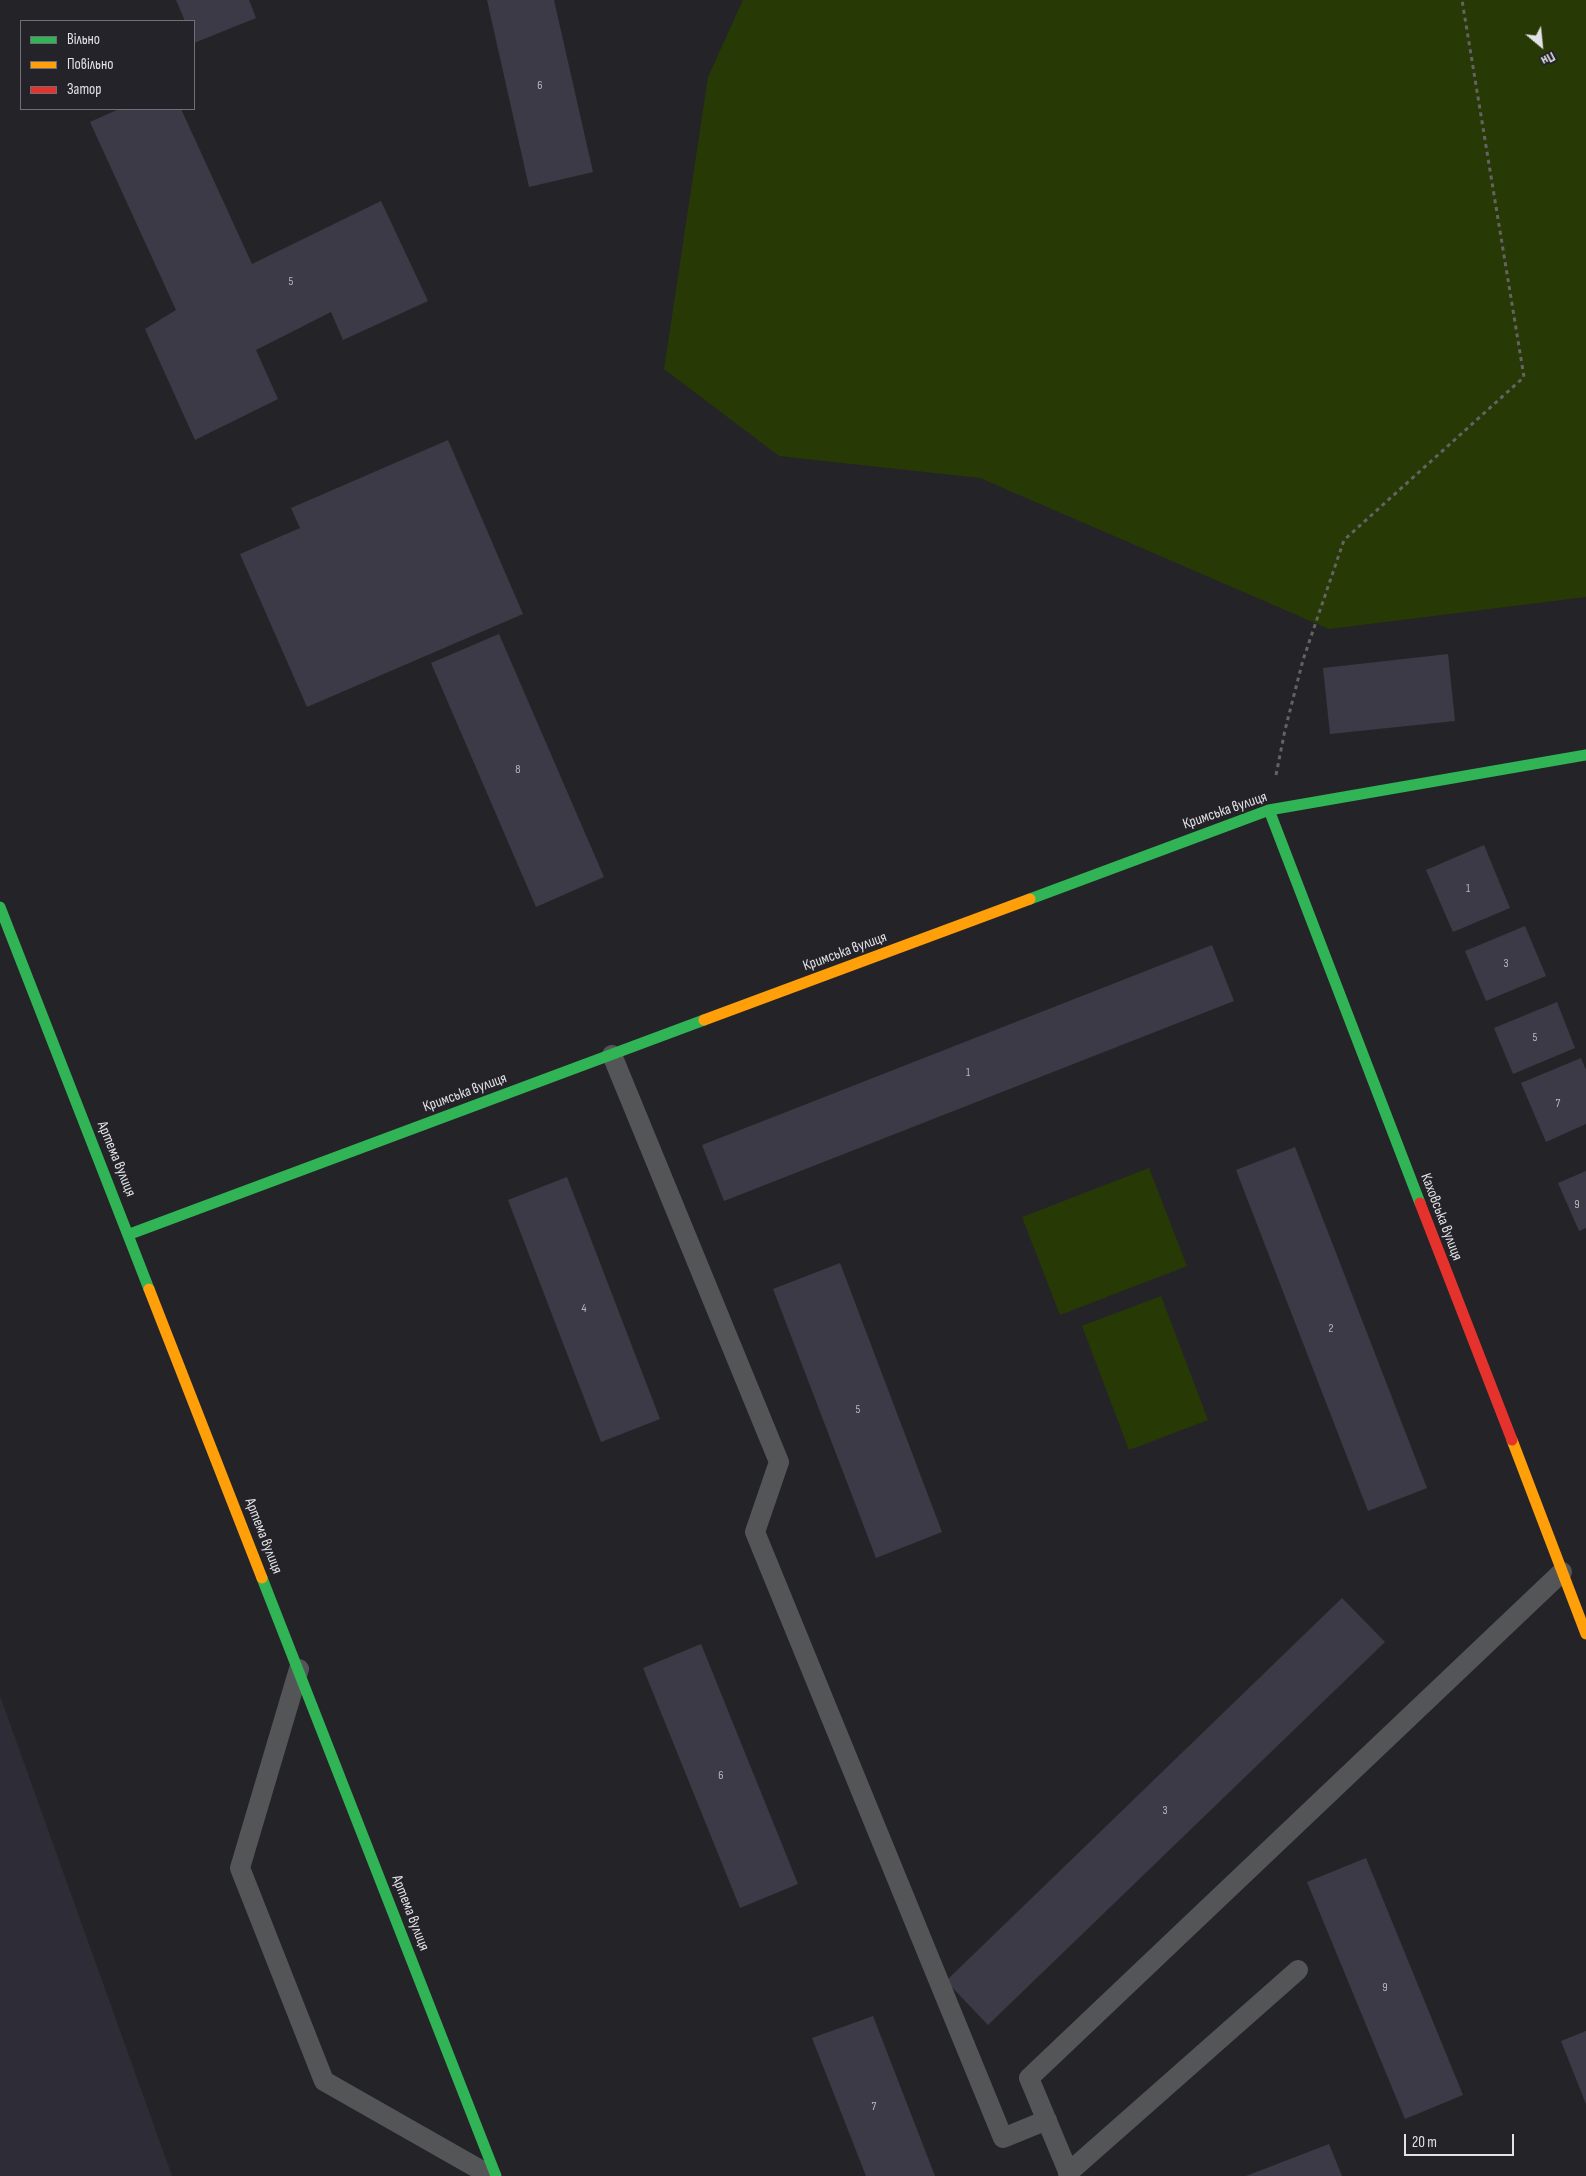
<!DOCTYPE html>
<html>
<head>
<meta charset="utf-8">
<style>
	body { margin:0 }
	#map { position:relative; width:1586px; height:2176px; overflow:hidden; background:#242428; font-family:"Sofia Sans Condensed",sans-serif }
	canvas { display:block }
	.legend { position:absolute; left:20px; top:20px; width:175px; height:90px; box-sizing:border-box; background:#232329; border:1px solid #6f6f75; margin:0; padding:6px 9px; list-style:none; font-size:15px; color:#e2e2e6 }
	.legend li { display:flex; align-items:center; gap:10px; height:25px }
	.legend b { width:25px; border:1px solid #6f6f75 }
	.north { position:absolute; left:1516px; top:20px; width:50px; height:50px; -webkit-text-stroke:4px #232329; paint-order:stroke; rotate:152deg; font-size:14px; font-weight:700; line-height:20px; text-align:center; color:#e2e2e6 }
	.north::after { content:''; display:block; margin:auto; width:18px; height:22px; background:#e2e2e6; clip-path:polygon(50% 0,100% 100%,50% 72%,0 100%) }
	.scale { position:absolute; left:1404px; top:2134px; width:110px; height:22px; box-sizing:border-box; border:2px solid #e2e2e6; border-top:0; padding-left:6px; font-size:15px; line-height:18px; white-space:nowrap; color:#e2e2e6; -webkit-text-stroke:4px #232329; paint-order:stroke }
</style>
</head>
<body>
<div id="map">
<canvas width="1586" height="2176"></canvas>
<ul class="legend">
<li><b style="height:6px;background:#30b455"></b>Вільно</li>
<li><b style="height:6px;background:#ff9f0a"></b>Повільно</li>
<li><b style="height:6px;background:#e5322d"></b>Затор</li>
</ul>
<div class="north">Пн</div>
<div class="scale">20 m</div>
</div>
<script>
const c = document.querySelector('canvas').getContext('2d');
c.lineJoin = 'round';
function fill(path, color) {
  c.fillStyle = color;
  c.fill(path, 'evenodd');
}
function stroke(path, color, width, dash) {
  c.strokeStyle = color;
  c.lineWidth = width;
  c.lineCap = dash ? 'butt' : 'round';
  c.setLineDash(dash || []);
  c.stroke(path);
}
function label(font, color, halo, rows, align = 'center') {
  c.font = font + ' "Sofia Sans Condensed",sans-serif';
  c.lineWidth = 4;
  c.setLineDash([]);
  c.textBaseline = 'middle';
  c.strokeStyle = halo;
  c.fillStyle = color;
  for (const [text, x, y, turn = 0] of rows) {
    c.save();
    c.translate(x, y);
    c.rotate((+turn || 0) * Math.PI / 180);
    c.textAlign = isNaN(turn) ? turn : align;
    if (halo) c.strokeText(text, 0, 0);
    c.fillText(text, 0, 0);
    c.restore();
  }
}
fill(new Path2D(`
	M 0,1696 L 172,2176 L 0,2176 Z`), '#2e2d37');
fill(new Path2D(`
	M 743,0 L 1586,0 L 1586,597 L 1329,629 L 980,478 L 779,456 L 664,369 L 708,77 Z
	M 1149,1168 L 1187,1266 L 1060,1315 L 1022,1217 Z
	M 1161,1296 L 1208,1420 L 1129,1450 L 1082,1326 Z`), '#273905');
fill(new Path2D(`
	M 176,0 L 249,0 L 256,18 L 194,43 L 194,21 L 185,21 Z
	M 487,0 L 554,0 L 593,172 L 529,187 Z
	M 119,109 L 181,109 L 252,264 L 381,201 L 428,301 L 343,340 L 331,312 L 256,350 L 278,399 L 195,440 L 145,329 L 176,310 L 90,122 Z
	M 448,440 L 523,614 L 307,707 L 240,554 L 300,528 L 291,508 Z
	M 499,634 L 604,877 L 536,907 L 431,663 Z
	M 1448,654 L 1455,721 L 1330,734 L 1323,668 Z
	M 1484,845 L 1510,908 L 1453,932 L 1426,870 Z
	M 1525,926 L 1546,976 L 1486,1001 L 1465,951 Z
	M 1212,945 L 1234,1001 L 724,1201 L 702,1145 Z
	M 1557,1002 L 1575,1048 L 1513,1074 L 1494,1028 Z
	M 1581,1058 L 1586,1070 L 1586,1124 L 1546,1142 L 1521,1083 Z
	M 1295,1147 L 1427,1488 L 1368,1511 L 1236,1170 Z
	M 1586,1171 L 1586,1228 L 1579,1231 L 1558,1183 Z
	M 567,1177 L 660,1419 L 601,1442 L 508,1200 Z
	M 840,1263 L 942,1532 L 876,1558 L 773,1289 Z
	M 1342,1598 L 1385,1642 L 988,2025 L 946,1981 Z
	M 701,1644 L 798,1884 L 740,1908 L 643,1668 Z
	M 1366,1858 L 1463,2095 L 1405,2119 L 1307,1882 Z
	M 873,2016 L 935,2176 L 866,2176 L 812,2038 Z
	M 1586,2031 L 1586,2104 L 1561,2041 Z
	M 1329,2144 L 1342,2176 L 1246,2176 Z`), '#3b3a46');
stroke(new Path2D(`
	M 1276,775 L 1285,730 L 1303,660 L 1344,540 L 1524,377 L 1462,0`), '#636364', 3, [4, 4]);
stroke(new Path2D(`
	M 612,1055 L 779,1462 L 755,1532 L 1003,2138 L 1047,2120
	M 299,1669 L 240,1868 L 324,2081 L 491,2176
	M 1068,2173 L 1298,1970
	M 1070,2176 L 1029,2078 L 1562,1572`), '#545556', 20);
stroke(new Path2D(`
	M 1269,810 L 1420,1203
	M 1030,899 L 1269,810 L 1586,755
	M 0,907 L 149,1289
	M 130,1234 L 704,1020
	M 262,1578 L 496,2176`), '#30b455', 11);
stroke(new Path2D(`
	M 704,1020 L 1030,899
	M 149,1289 L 262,1578
	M 1512,1440 L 1586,1634`), '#ff9f0a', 11);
stroke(new Path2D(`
	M 1420,1203 L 1512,1440`), '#e5322d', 11);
label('12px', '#b8b8be', null, [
	["6",540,86],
	["5",291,282],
	["8",518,770],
	["1",1468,889],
	["3",1506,964],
	["5",1535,1038],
	["1",968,1073],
	["7",1558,1104],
	["9",1577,1205],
	["4",584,1309],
	["2",1331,1329],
	["5",858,1410],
	["6",721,1776],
	["3",1165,1811],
	["9",1385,1988],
	["7",874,2107]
]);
label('15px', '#e2e2e6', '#232329', [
	["Кримська вулиця",1225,811,-19],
	["Кримська вулиця",845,952,-20],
	["Кримська вулиця",465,1093,-20],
	["Артема вулиця",116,1159,68],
	["Каховська вулиця",1441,1217,69],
	["Артема вулиця",263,1536,69],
	["Артема вулиця",410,1913,69]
]);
</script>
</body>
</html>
